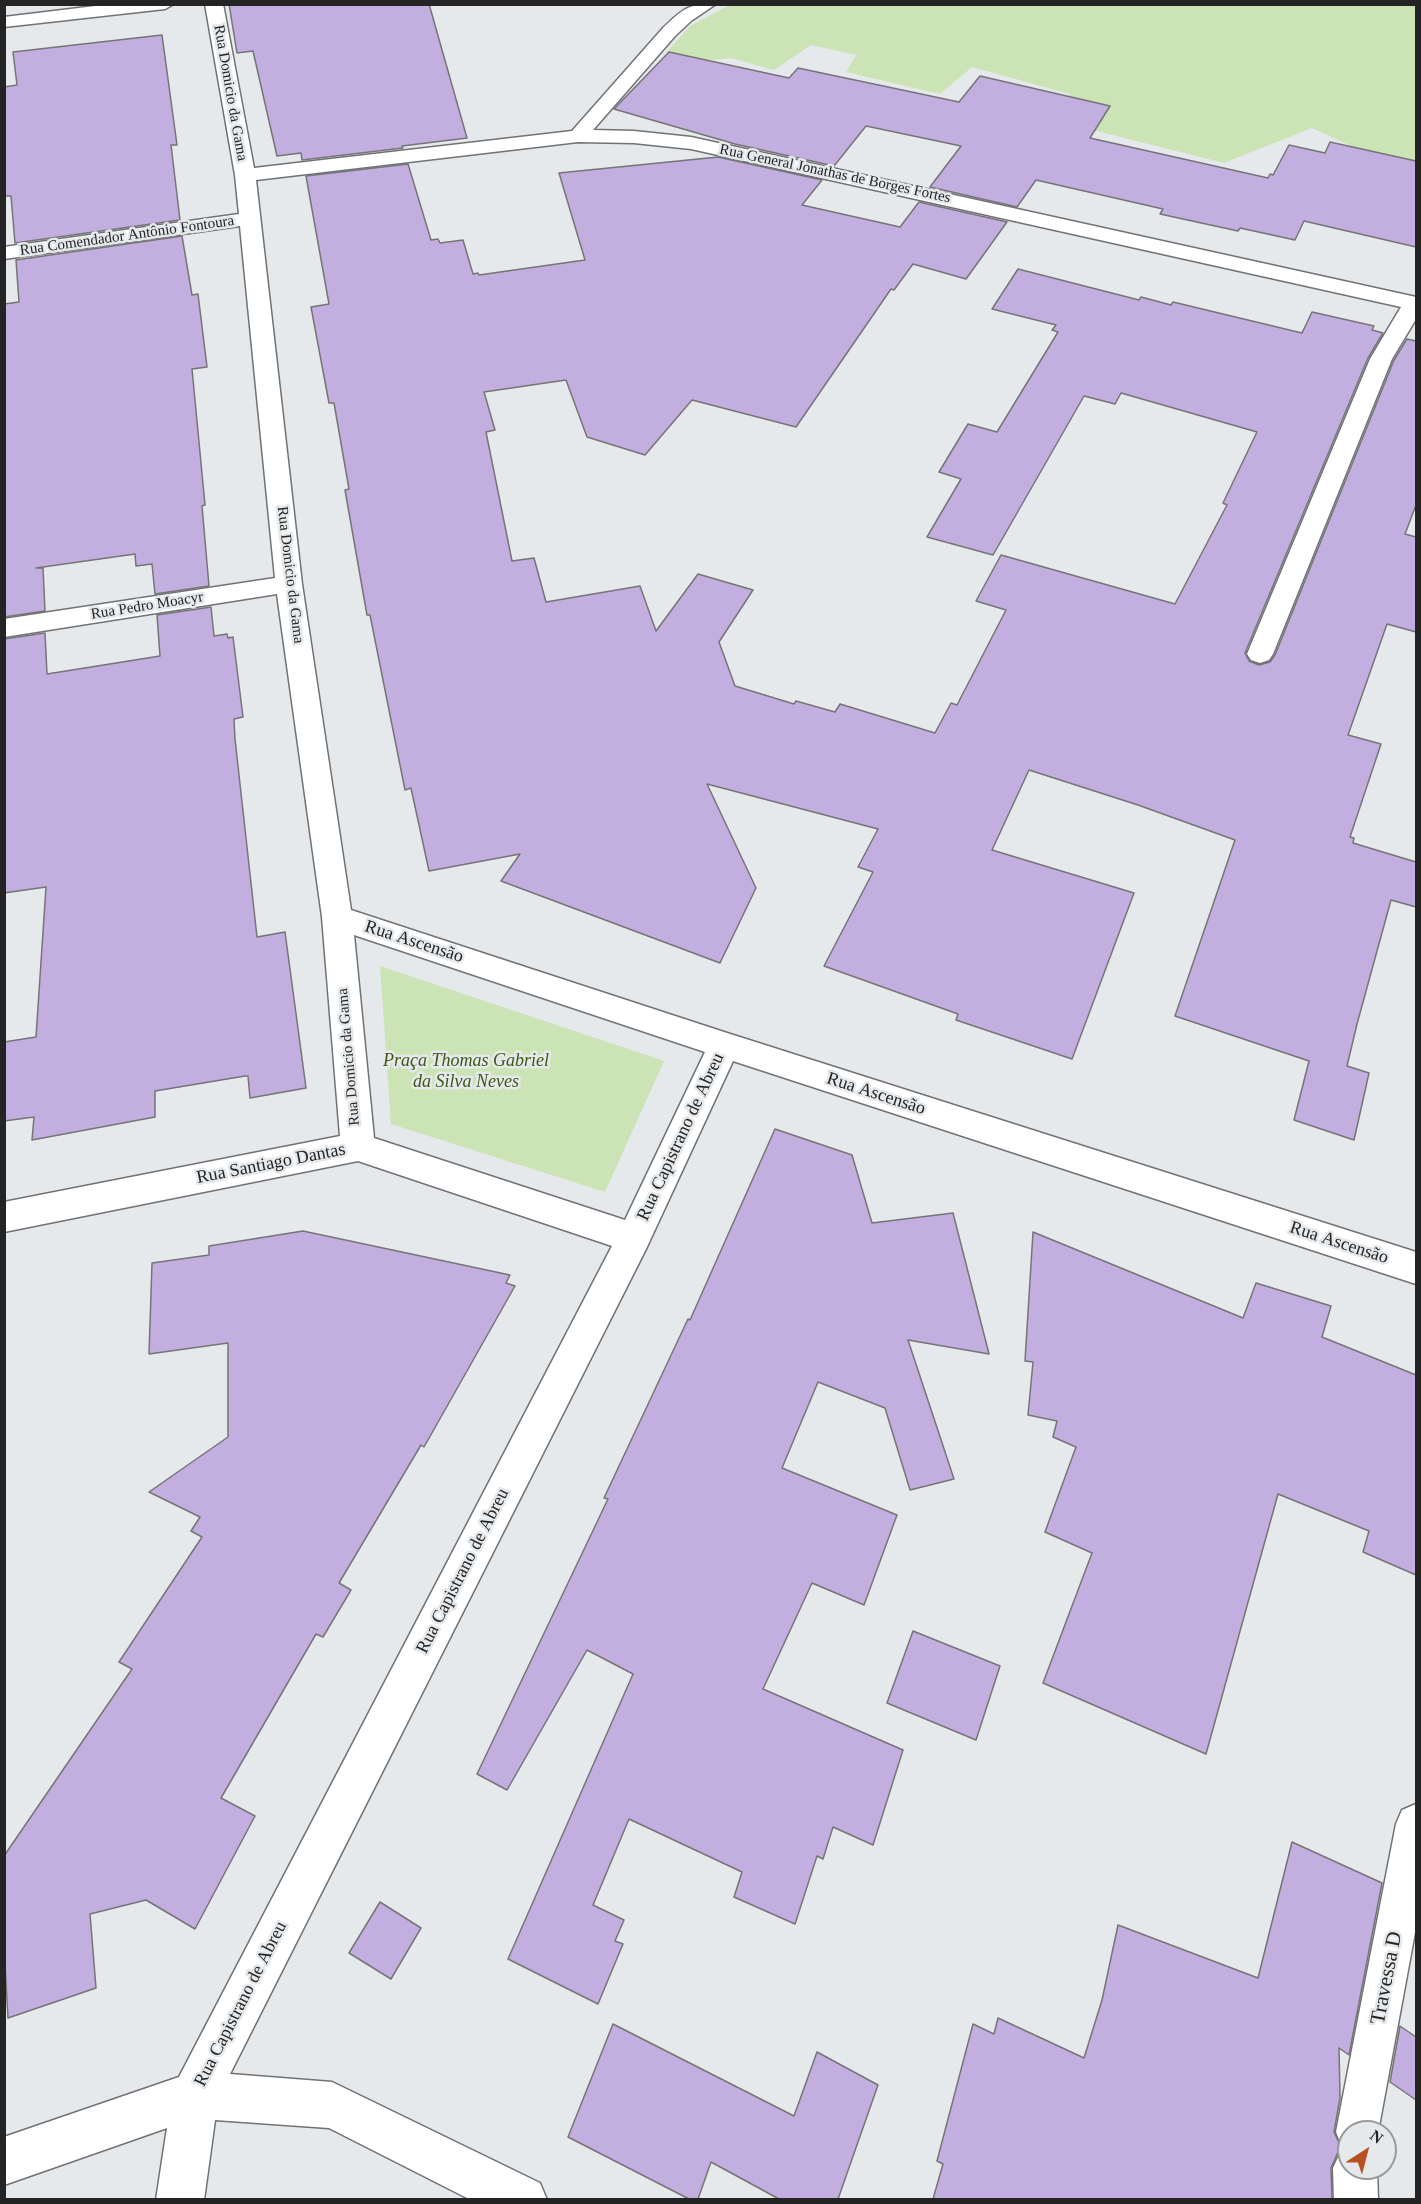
<!DOCTYPE html>
<html>
<head>
<meta charset="utf-8">
<style>
  body { margin:0 }
  #map { position:relative; width:1421px; height:2204px; overflow:hidden; background:#e6e9eb; font-family:"Times New Roman",serif }
  canvas { display:block }
  .frame { position:absolute; inset:0; border:6px solid #242425; pointer-events:none }
  .north { position:absolute; left:1337px; top:2120px; width:60px; height:60px; box-sizing:border-box; background:#e6e9eb; border:2px solid #989a9c; border-radius:50%; rotate:36deg; font-size:16px; font-weight:700; line-height:24px; text-align:center; color:#242425 }
  .north::after { content:''; display:block; margin:auto; width:21px; height:27px; background:#b75124; clip-path:polygon(50% 0,100% 100%,50% 72%,0 100%) }
</style>
</head>
<body>
<div id="map">
<canvas width="1421" height="2204"></canvas>
<div class="frame"></div>
<div class="north">N</div>
</div>
<script>
const c = document.querySelector('canvas').getContext('2d');
c.lineJoin = 'round';
function fill(path, color) { c.fillStyle = color; c.fill(path, 'evenodd'); }
function strokePath(path, color, width, dash) { c.strokeStyle = color; c.lineWidth = width; c.lineCap = dash ? 'butt' : 'round'; c.setLineDash(dash || []); c.stroke(path); }
function label(font, color, halo, rows, align = 'center') {
  c.font = font + ' "Times New Roman",serif'; c.lineWidth = 5; c.setLineDash([]); c.textBaseline = 'middle'; c.strokeStyle = halo; c.fillStyle = color; for (const [text, x, y, turn = 0] of rows) {
    c.save(); c.translate(x, y); c.rotate((+turn || 0) * Math.PI / 180); c.textAlign = isNaN(turn) ? turn : align; if (halo) c.strokeText(text, 0, 0); c.fillText(text, 0, 0); c.restore();
  }
}
fill(new Path2D(`
  M730 5H1416V174L1410 173 1312 128 1224 163 1057 121 1070 94 972 67 940 94 846 72 856 55 811 45 774 70 731 58 702 61 666 53 690 26Z
  M380 966 664 1061 605 1192 391 1124Z`), '#cbe3b5');
const building = new Path2D(`
  M229 4H429L467 138 402 146 403 148 302 160 301 153 277 156 253 51 237 53Z
  M162 35 177 145H171L180 220 15 243 11 196H4V87L17 85 13 52Z
  M669 52 789 78 798 68 959 102 980 76 1110 106 1090 138 1268 178 1270 174 1273 175 1289 145 1325 153 1330 142 1416 161V247L1304 221 1295 240 1240 228 1238 231 1160 214 1163 209 1036 180 1017 207 930 187 961 146 866 126 834 166 735 144 614 109Z
  M718 157 822 180 802 205 900 227 919 202 1007 222 966 279 913 264 894 290 891 289 796 427 692 400 645 455 587 437 566 380 484 392 495 430 486 432 512 561 534 558 546 602 640 586 656 631 698 574 753 590 719 642 735 686 794 704 796 701 835 712 840 704 935 733 951 703 957 705 1006 610 976 601 1001 555 1175 604 1227 505 1223 503 1257 432 1121 393 1115 404 1084 396 993 555 927 537 961 479 939 472 968 424 997 432 1058 332 1052 330 1056 325 992 309 1018 269 1139 300 1141 297 1171 305 1173 302 1302 333 1312 312 1374 326 1372 330 1383 333 1368 358 1245 653 1249 661 1259 665 1270 662 1275 655 1394 360 1407 339 1416 341V505L1405 534 1416 537V632L1387 624 1348 735 1381 744 1350 837 1354 838 1353 843 1416 862V907L1391 900 1357 1024 1347 1066 1369 1073 1354 1140 1294 1120 1309 1061 1175 1016 1235 840 1138 805 1029 770 992 850 1134 893 1072 1059 956 1020 958 1014 824 966 873 872 858 867 878 829 707 784 756 888 720 963 501 881 520 854 429 871 411 788 405 790 370 615H367L345 490 349 489 334 403H329L311 307 329 304 306 176 408 164 431 240 438 239 440 243 463 240 473 274 478 273 479 275 585 260 559 173Z
  M182 236 192 295 198 294 207 367 192 369 205 505 202 506 209 586 155 594 152 564 136 566 135 554 36 568H43L45 611 4 617V304L19 302 16 260Z
  M211 607 214 636 227 634 228 638 233 637 243 717 234 719 235 739 257 937 285 932 306 1088 250 1098 248 1076H245L155 1091V1117L32 1140 34 1117 4 1121V1042L36 1037 46 887 4 893V639L45 633 47 674 160 656 157 615Z
  M775 1129 852 1155 872 1223 953 1213 989 1354 908 1340 954 1479 910 1490 885 1408 818 1382 782 1468 897 1515 864 1605 812 1583 763 1689 903 1750 873 1845 833 1827 823 1859 817 1856 795 1924 734 1897 742 1872 629 1819 593 1905 624 1920 615 1941 623 1944 598 2004 508 1959 633 1674 587 1650 507 1790 477 1774 608 1499 604 1498 688 1319 690 1320Z
  M303 1231 510 1275 506 1283 515 1286 424 1447 421 1445 339 1583 351 1590 323 1637 316 1634 221 1798 255 1816 195 1929 146 1900 90 1914 96 1988 8 2018 4 1947V1856L132 1669 119 1662 202 1537 191 1531 200 1517 149 1492 228 1437V1343L149 1354 152 1263 209 1255V1246Z
  M1033 1232 1243 1318 1256 1283 1331 1306 1322 1337 1416 1375V1575L1363 1552 1369 1531 1278 1494 1206 1754 1043 1683 1092 1553 1045 1532 1076 1447 1053 1437 1057 1421 1028 1415 1033 1362 1025 1361Z
  M913 1631 1000 1666 976 1740 887 1703Z
  M1292 1842 1382 1883 1349 2055 1339 2048 1340 2098 1334 2132 1342 2149 1338 2152 1331 2168 1332 2199H933L943 2164 937 2161 973 2024 994 2034 998 2018 1084 2058 1102 2000 1118 1925 1258 1978Z
  M380 1902 421 1928 391 1979 349 1953Z
  M613 2024 794 2116 817 2052 878 2085 838 2199H779L711 2162 698 2199H689L568 2137Z
  M1400 2026 1416 2037V2100L1390 2082Z`);
fill(building, '#c3aee0');
strokePath(building, '#757477', 1.5);
const service = new Path2D(`
  M1416 1804V1927L1378 2132H1349V2168H1377L1378 2200H1334L1333 2168 1340 2153 1347 2149 1342 2147 1336 2132 1396 1824 1402 1810Z`);
const minor = new Path2D(`
  M112 4H174L165 9 4 27V17Z
  M205 4H223L254 168 572 131 663 28C683 9 687 4 716 4L691 21 675 36 593 130 634 131 691 137 1416 297V319L1392 359 1273 654 1269 660 1260 663 1251 660 1247 654 1370 359 1401 307 691 149 634 143 578 142 256 180 302 584 351 910 724 1032 1416 1252V1284L733 1061 646 1249 230 2074 332 2082 540 2183 547 2200H471L329 2128 215 2120 204 2200H156L167 2128 4 2185V2137L179 2077 612 1246 358 1161 4 1232V1202L340 1136 322 917 277 594 4 637V619L275 578 240 226 4 259V247L239 214 235 175ZM354 935 705 1052 625 1220 374 1138Z`);
strokePath(service, '#707275', 3);
strokePath(minor, '#707275', 3);
fill(service, '#fff');
fill(minor, '#fff');
label('15px', '#242425', '#e6e9eb', [
  ["Rua Domicio da Gama",230,93,80],
  ["Rua General Jonathas de Borges Fortes",835,174,12],
  ["Rua Comendador Antônio Fontoura",127,236,-8],
  ["Rua Domicio da Gama",290,575,83],
  ["Rua Pedro Moacyr",147,606,-9],
  ["Rua Domicio da Gama",349,1057,-95]
]);
label('18px', '#242425', '#e6e9eb', [
  ["Rua Ascensão",414,942,18],
  ["Rua Ascensão",876,1094,18],
  ["Rua Capistrano de Abreu",681,1137,-65],
  ["Rua Santiago Dantas",271,1164,-11],
  ["Rua Ascensão",1339,1243,18],
  ["Rua Capistrano de Abreu",463,1571,-63],
  ["Rua Capistrano de Abreu",241,2004,-63]
]);
label('italic 18px', '#3b5912', '#e6e9eb', [
  ["Praça Thomas Gabriel",466,1061],
  ["da Silva Neves",466,1082]
]);
label('21px', '#242425', '#e6e9eb', [
  ["Travessa D",1387,1978,-79]
]);
</script>
</body>
</html>
